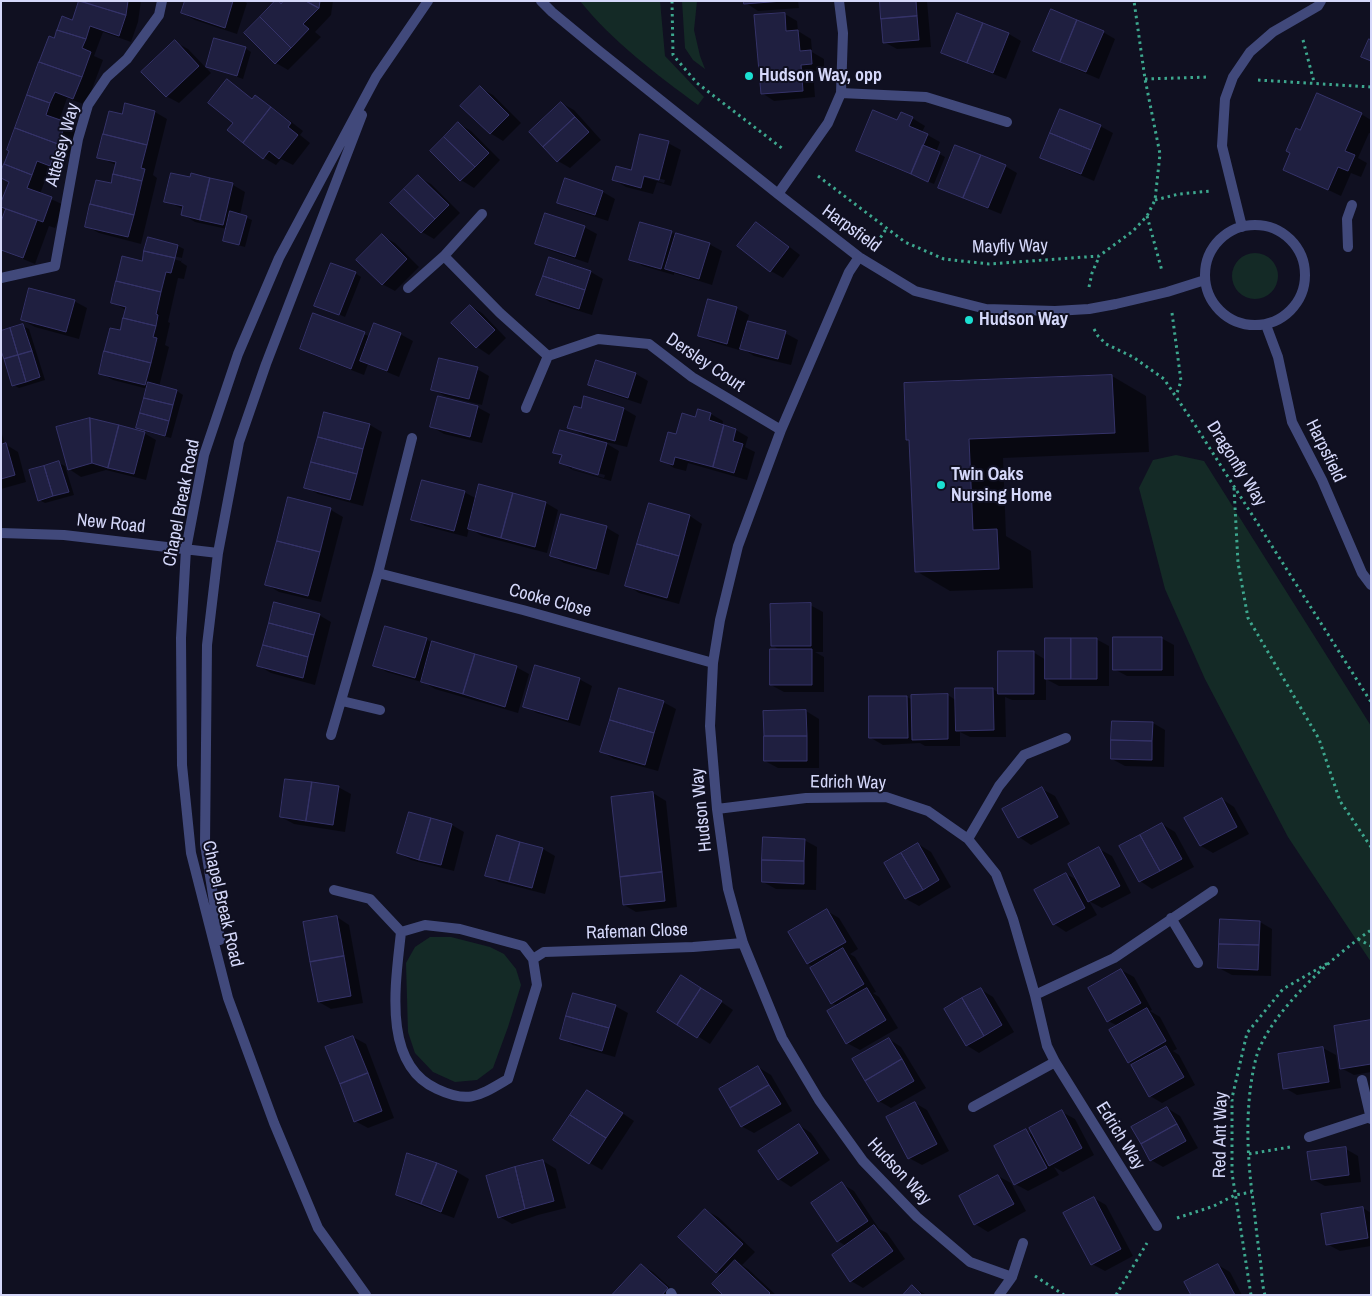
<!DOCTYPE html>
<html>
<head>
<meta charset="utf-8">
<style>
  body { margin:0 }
  #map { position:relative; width:1372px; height:1296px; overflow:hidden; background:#101021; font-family:"Archivo Narrow",sans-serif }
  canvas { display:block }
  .frame { position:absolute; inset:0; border:2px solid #d5d8fa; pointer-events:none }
</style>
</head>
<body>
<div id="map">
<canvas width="1372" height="1296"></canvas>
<div class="frame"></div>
</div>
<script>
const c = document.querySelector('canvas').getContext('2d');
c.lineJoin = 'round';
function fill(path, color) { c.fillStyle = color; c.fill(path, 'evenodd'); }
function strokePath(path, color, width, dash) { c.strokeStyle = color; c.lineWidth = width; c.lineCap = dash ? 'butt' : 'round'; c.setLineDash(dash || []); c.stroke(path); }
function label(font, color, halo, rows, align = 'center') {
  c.font = font + ' "Archivo Narrow",sans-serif'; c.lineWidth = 4; c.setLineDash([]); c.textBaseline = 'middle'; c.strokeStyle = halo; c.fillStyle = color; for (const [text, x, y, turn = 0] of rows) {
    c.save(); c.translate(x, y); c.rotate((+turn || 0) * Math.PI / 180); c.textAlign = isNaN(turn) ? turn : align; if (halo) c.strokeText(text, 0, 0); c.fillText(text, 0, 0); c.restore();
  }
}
fill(new Path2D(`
  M580 1H660L665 56 704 97 698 105C656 74 613 42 580 1Z
  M682 1H697L694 30 700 56 705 69 693 60 685 48Z
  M1232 276a23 23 0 1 1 46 0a23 23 0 1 1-46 0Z
  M1176 455 1204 461 1371 726V962L1288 837 1205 679 1165 589 1139 488 1153 460Z
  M430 937H451L490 947 504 954 516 969 521 985 508 1027 493 1068 477 1080 455 1082 433 1072 415 1053 408 1032 406 963 415 947Z`), '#142a26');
fill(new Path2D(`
  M79 1H141L138 22 131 42 103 32 94 56 103 60 86 105 67 98 59 121 78 130 62 172 50 167 40 194 64 205 55 228 49 226 35 264 1 250V226L7 209 10 182 55 40 73 22Z
  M186 1H243L247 3 237 34 195 20 182 13Z
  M278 1 282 4 285 1H333L331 15 315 32 321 37 288 70 276 63Z
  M745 1H798L799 8 758 11 746 3Z
  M881 1H927L931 47 897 49 884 42Z
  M785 14 797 21 798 31 811 39 812 52 824 59V71H813L815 97 774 101 762 93Z
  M957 14 1009 34 1021 41 1006 79 955 59 942 52Z
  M1103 32 1115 39 1099 79 1047 57 1035 50Z
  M175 42 188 49 211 73 179 103 166 96Z
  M245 48 251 52 243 79 208 66Z
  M227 81 253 99 255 97 268 104 303 131 300 135 310 143 293 165 281 159 276 165 264 158Z
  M480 88 493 95 521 123 503 141 490 133Z
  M561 103 574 110 601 140 570 168 558 161Z
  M155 112 167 119 153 175 157 178 141 244 99 233 86 226 111 185 116 165 99 157 123 116Z
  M1361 114 1371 120V134L1369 133 1358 158 1367 163 1361 177 1351 173 1341 196 1284 169 1301 132Z
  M912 118 925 126 922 132 940 142 936 152 945 157 934 184 870 158 857 151 898 122Z
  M459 124 471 131 500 160 474 188 461 180 431 151Z
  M1100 126 1113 133 1094 181 1054 164 1042 157Z
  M668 143 681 150 671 186 657 182 653 194 626 187 614 180 631 171ZM643 174 665 180 664 183 643 177Z
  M1005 166 1017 173 1001 214 952 194 940 187Z
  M192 175 233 185 245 192 240 215 252 220 245 247 230 243 224 240 227 229 195 222 182 214 183 209 166 201 191 179Z
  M418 177 431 184 460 213 434 239 422 232Z
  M603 192 615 199 608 221 571 209 559 202Z
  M641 224 709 244 722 251 712 285 674 273V275L643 266 631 259Z
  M756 224 769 231 800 255 783 278 771 271Z
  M584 227 597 234 588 263 549 250 536 243Z
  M382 236 395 243 419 267 395 291 382 284Z
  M149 239 178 246 184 249 181 262 187 266 184 279 178 278 168 322 170 323 165 345 169 347 159 387 177 391 183 395 171 438 143 431 137 428 148 389 113 380 100 373 111 329 121 332 126 310 112 302 123 258 143 263ZM151 251 182 258 181 261 151 254Z
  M550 259 591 272 603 279 592 315 550 302 538 294Z
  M355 273 361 277 345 317 320 306Z
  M74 301 87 308 79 339 35 327 22 320Z
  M470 306 482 313 506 338 489 355 477 347 453 323Z
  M736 308 749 315 747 322 785 333 798 340 791 365 754 356 740 347 739 350 712 342 699 335Z
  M314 314 371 337 400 334 413 341 399 377 368 364 364 375 313 355 301 348Z
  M23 326 29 329 45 380 19 388 13 385 1 346V330L2 332Z
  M477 369 489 376 482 405 445 396 432 389Z
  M636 374 648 381 641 404 602 391 590 384Z
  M1112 376 1146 396 1149 452 1003 458 1006 536 1031 551 1033 588 950 591 916 571 910 441 908 440 905 384Z
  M477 407 490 414 482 443 444 434 432 427Z
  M581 409H624L636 416 627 447 602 441 619 451 611 481 573 470 561 463 563 457 555 452 587 437 569 427ZM572 466 605 475 604 478 572 469Z
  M699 411 711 414 723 421 722 426 736 430 748 437 745 447 755 452 747 480 688 463 686 471 674 468 662 460 677 435 696 419Z
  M370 425 382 432 363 506 318 494 306 487Z
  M1 431 5 444 18 452 26 482 1 489Z
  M144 433 156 440 146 480 106 470 81 477 69 469Z
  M59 463 65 466 74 495 45 503 39 500Z
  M480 486 546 503 558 510 547 553 482 536 469 528 467 537 425 526 413 519 464 492 477 499Z
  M289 499 331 510 343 517 321 602 279 592 266 584Z
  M650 505 690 516 702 524 679 604 639 593 627 585Z
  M562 516 607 528 619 535 609 575 564 563 552 556Z
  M810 605 823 612V652H815L824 657V692H784L771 685 781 651 772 645Z
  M319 615 331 622 315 685 271 673 259 666Z
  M1161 638 1174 645V676H1127L1114 669Z
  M426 639 434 644 516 667 529 674 518 713 435 689 425 683 387 672 374 665Z
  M1096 639 1109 646V686H1059L1046 679V700H1012L1005 697 1006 737H970L960 732V746H925L920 743 883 745 871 738 870 697H907L913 700 948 695 957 701 993 689 999 693 1033 652 1046 660Z
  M579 679 592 686 580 726 537 713 524 706Z
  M663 702 676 709 658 771 614 759 602 752Z
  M806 711 819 719V768H778L765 761 764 712Z
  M1153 723 1165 730 1164 767 1125 766 1112 759Z
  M338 787 351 794 345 832 294 824 281 817Z
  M1042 789 1055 796 1070 824 1031 845 1019 837Z
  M653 793 666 801 677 907 636 912 624 905 612 798Z
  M1222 799 1234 807 1249 834 1213 853 1201 846Z
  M409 814 452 825 464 832 454 871 411 860 399 853Z
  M1162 824 1175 832 1194 867 1152 889 1140 881Z
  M804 840 817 847 816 890 776 889 763 882Z
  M918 844 931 852 951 887 919 906 906 899 886 863Z
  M543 849 555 856 545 894 499 882 487 875Z
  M1099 849 1112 856 1131 893 1102 908 1089 901 1097 915 1066 932 1054 924 1066 874 1079 881Z
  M827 911 839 918 858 949 850 954 855 957 876 992 873 993 879 997 898 1028 860 1050 847 1043 838 1006 832 1003 814 967 808 964 789 933Z
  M337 917 349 925 363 1003 331 1009 319 1002Z
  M1260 922 1272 929 1271 976 1232 975 1219 968Z
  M1121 970 1134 977 1152 1010 1150 1011 1160 1017 1177 1049 1173 1051 1179 1055 1195 1085 1162 1103 1150 1096 1134 1065 1128 1062 1118 1026 1108 1021Z
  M694 983 733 1010 710 1044 658 1011Z
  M980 989 993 997 1014 1032 979 1053 966 1045Z
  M615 1006 628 1013 615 1057 573 1045 561 1038Z
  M1371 1022V1072L1354 1075 1341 1068Z
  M353 1037 366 1044 394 1118 368 1128 355 1121Z
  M889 1039 901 1047 926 1088 891 1108 879 1101Z
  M1323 1048 1336 1055 1341 1088 1297 1095 1285 1088Z
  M758 1067 771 1075 792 1111 754 1133 741 1126Z
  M600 1098 634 1121 602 1170 590 1163Z
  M915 1103 927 1110 949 1151 922 1165 909 1158Z
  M1167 1108 1180 1116 1198 1148 1163 1167 1151 1160Z
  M1062 1112 1075 1119 1094 1155 1063 1172 1054 1167 1059 1175 1028 1191 1015 1184 1026 1131 1035 1136Z
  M799 1125 811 1133 830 1160 791 1187 779 1179Z
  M1346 1149 1358 1156 1361 1182 1325 1186 1312 1179Z
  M408 1154 457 1172 469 1179 454 1218 410 1202 397 1195Z
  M543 1161 556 1169 566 1208 538 1215 512 1224 500 1217Z
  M998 1176 1011 1183 1026 1211 988 1232 975 1224 960 1197Z
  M842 1184 854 1191 879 1229 887 1233 905 1259 863 1288 851 1281 846 1246 838 1241Z
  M1094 1198 1106 1205 1133 1256 1105 1271 1092 1264Z
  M1363 1208 1371 1213V1246L1340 1251 1327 1244Z
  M705 1210 718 1217 755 1252 742 1265 748 1269 776 1295H725L723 1275 717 1272Z
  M641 1265 653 1272 678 1295H613Z
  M1218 1265 1230 1272 1242 1295H1192Z
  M912 1287 925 1294 926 1295H905Z`), '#0007');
const building = new Path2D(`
  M79 1 126 15 119 36 90 26 86 39 57 30 62 16 72 20Z
  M81 1H128L126 15Z
  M185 1H233L225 28 181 13Z
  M275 1H279L281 4 283 1H306L319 8 303 24 309 29 291 48 260 17Z
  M306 1H320L319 8Z
  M744 1H783L744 4Z
  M880 1H916L917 16 881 19Z
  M1051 9 1077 20 1060 62 1033 51Z
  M785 13 786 31 798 30 800 51 811 50 812 64 801 65 803 91 761 94 754 15Z
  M957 13 983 23 967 63 941 53Z
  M917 16 919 40 883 43 881 19Z
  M260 17 291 48 275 64 244 33Z
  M1077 20 1104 31 1086 72 1060 62Z
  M983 23 1009 33 993 73 967 63Z
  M57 30 86 39 82 48 91 52 82 77 39 62 49 36 54 38Z
  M214 38 246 47 237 76 206 67Z
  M1369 39 1371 40V61L1361 57Z
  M175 40 199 66 166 97 141 72Z
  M39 62 82 77 73 99 55 92 50 103 27 95Z
  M227 79 252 99 255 95 271 107 243 143 227 130 233 123 208 103Z
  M480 86 509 115 490 134 460 106Z
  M1317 93 1362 113 1345 151 1355 155 1348 171 1338 167 1328 190 1283 170 1290 153 1286 151 1296 128 1300 130Z
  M27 95 50 103 46 115 66 122 58 144 15 128Z
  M561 102 575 117 543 147 529 132Z
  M125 103 155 111 147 145 103 134 109 111 122 114Z
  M271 107 291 123 288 127 298 135 279 159 269 151 263 159 243 143Z
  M1060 109 1101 125 1091 150 1050 133Z
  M873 110 897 120 901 112 913 117 909 126 928 134 911 174 856 151Z
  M575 117 589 132 557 162 543 147Z
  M458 122 489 153 475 167 444 137Z
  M15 128 58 144 50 166 37 161 32 175 4 164 9 151 7 150Z
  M1050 133 1091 150 1081 174 1040 158Z
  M103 134 147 145 141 168 145 169 142 181 113 174 116 162 97 158Z
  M640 134 669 141 659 180 644 176 641 188 612 180 616 166 631 170Z
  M444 137 475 167 460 181 430 151Z
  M923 145 940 152 928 182 911 174Z
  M955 145 981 155 963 198 938 188Z
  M981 155 1006 165 988 208 963 198Z
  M4 164 32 175 27 188 52 197 43 222 1 207V202L9 182 1 178V171Z
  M171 173 190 177 191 173 210 178 200 220 181 215 183 206 164 202Z
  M113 174 142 181 134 215 90 204 96 180 111 183Z
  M418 175 449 205 435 219 404 189Z
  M210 178 233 183 223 225 200 220Z
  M565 178 603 191 595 215 557 203Z
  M404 189 435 219 421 233 390 203Z
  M90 204 134 215 128 237 85 227Z
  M6 209 37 220 23 258 1 250V222Z
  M230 211 247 216 239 245 223 241Z
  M545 213 585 226 575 257 535 244Z
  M640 222 672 231 661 269 629 260Z
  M756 222 789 247 770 272 737 246Z
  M676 233 710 243 699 279 665 269Z
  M382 234 407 259 382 285 356 260Z
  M148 237 178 245 175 258 144 251Z
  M144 251 175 258 171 273 166 272 161 292 116 281 122 256 142 261Z
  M549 257 591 271 585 290 543 276Z
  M331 263 356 272 339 315 314 306Z
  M543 276 585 290 579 309 536 295Z
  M116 281 161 292 156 314 158 315 156 326 123 318 126 307 111 303Z
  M29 288 75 300 66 332 21 320Z
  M708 299 737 307 727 344 698 336Z
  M470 305 495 330 476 348 451 323Z
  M313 313 365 332 351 369 300 349Z
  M123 318 156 326 153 337 157 338 151 363 104 351 110 328 120 330Z
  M748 321 786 331 778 359 740 349Z
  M374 323 401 333 387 371 360 361Z
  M23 324 32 351 18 355 10 328Z
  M10 328 18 355 4 359 1 351V331Z
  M32 351 40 377 26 382 18 355Z
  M104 351 151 363 145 385 99 374Z
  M18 355 26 382 12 386 4 359Z
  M439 358 478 367 469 399 431 390Z
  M596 360 636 373 628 398 588 385Z
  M1112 375 1115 433 969 439 973 530 997 529 999 569 915 572 909 440H906L904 383Z
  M148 382 177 390 173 405 144 398Z
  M438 396 478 406 470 437 430 427Z
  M584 396 624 408 615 441 567 428 574 406 581 408Z
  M144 398 173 405 169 421 140 413Z
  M698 409 711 413 709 420 724 425 713 467 675 457 673 465 660 461 668 432 676 434 682 413 695 417Z
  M324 412 370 424 363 449 318 437Z
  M140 413 169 421 165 436 136 428Z
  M90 418 92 463 68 470 56 427Z
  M90 418 119 425 108 468 92 463Z
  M119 425 145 432 134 474 108 468Z
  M724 425 736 429 733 441 743 444 734 473 713 467Z
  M560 430 607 443 598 475 559 463 562 455 553 453Z
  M318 437 363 449 357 474 311 462Z
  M6 443 15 475 1 479V445Z
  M59 461 69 492 53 496 44 466Z
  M311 462 357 474 350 500 304 488Z
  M44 466 53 496 38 501 29 470Z
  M422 480 465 491 454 531 411 520Z
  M479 484 513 493 501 538 468 529Z
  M513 493 546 502 535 547 501 538Z
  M288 497 331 508 320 552 277 541Z
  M649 503 690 515 679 556 637 544Z
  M561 514 607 526 596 569 550 556Z
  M277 541 320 552 308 596 265 585Z
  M637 544 679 556 667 598 625 586Z
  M274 602 320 614 314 635 269 623Z
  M811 603V646H771L770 604Z
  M269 623 314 635 308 657 263 645Z
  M385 626 427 638 415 678 373 666Z
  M1113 637H1162V670H1113Z
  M1045 638H1071V679H1045Z
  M1071 638H1097V679H1071Z
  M432 641 475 654 463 694 421 682Z
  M263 645 308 657 303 678 257 666Z
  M770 649H812V685H770Z
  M998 651H1034V694H998Z
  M475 654 517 666 505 707 463 694Z
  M535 665 580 678 568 720 523 707Z
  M619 688 664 701 654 733 610 720Z
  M955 688H993L994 730 956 731Z
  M948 694V739L912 740 911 695Z
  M869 696H907L908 738H869Z
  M806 710 807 736H764L763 711Z
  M610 720 654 733 645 765 600 752Z
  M1112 721 1153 722 1152 741 1111 740Z
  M764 736H807V761H764Z
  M1111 740 1152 741V760L1111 759Z
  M285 779 312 782 306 821 280 817Z
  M312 782 339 786 333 825 306 821Z
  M1042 787 1058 817 1018 838 1002 809Z
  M653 792 662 872 620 877 611 797Z
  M1222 798 1237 827 1200 846 1184 818Z
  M409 812 431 818 419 860 397 853Z
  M431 818 452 824 441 865 419 860Z
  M1162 823 1182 859 1160 871 1140 835Z
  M497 835 520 842 509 882 485 876Z
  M1140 835 1160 871 1139 882 1119 846Z
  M763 837 805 839 804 861 762 860Z
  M520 842 543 848 532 888 509 882Z
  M918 843 939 880 923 890 901 853Z
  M1099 847 1120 886 1088 902 1068 864Z
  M901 853 923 890 905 899 884 863Z
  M762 860 804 861V884L762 882Z
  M662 872 665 901 623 905 620 877Z
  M1066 873 1085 908 1053 925 1034 890Z
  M827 909 846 942 807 964 788 932Z
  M337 916 344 956 310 962 303 922Z
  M1220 919 1260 921 1259 945 1219 944Z
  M1219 944 1259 945 1258 970 1218 968Z
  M843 948 864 984 831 1004 810 968Z
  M344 956 351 996 318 1002 310 962Z
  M1121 969 1141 1003 1107 1022 1088 988Z
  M681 975 701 988 677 1025 657 1012Z
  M701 988 722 1001 697 1038 677 1025Z
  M867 988 886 1020 846 1044 827 1011Z
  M981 988 1002 1025 984 1036 962 998Z
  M573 993 616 1005 609 1028 566 1016Z
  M962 998 984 1036 966 1046 944 1009Z
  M1147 1008 1166 1041 1128 1063 1109 1030Z
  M566 1016 609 1028 602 1051 560 1039Z
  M1371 1020V1064L1340 1069 1334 1026Z
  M353 1036 368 1073 340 1084 325 1047Z
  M889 1038 902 1059 865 1081 852 1059Z
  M1166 1046 1184 1077 1149 1097 1131 1065Z
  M1323 1047 1329 1082 1283 1089 1278 1054Z
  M902 1059 914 1081 878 1102 865 1081Z
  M758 1066 769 1085 730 1108 719 1089Z
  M368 1073 382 1111 354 1122 340 1084Z
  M769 1085 781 1104 741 1127 730 1108Z
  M587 1090 623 1113 606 1138 570 1115Z
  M915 1102 937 1144 908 1159 886 1117Z
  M1167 1107 1177 1124 1141 1144 1131 1127Z
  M1062 1110 1082 1148 1049 1166 1029 1128Z
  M570 1115 606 1138 589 1164 553 1140Z
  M799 1124 818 1153 778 1180 758 1151Z
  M1177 1124 1186 1141 1150 1161 1141 1144Z
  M1026 1129 1047 1168 1014 1185 994 1146Z
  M1346 1147 1349 1175 1311 1180 1307 1152Z
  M407 1153 437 1163 421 1204 396 1195Z
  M543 1160 554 1201 525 1209 515 1167Z
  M437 1163 457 1171 441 1212 421 1204Z
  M515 1167 525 1209 498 1218 486 1176Z
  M998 1175 1014 1204 974 1225 959 1196Z
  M842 1182 868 1221 837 1242 811 1203Z
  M1094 1197 1121 1249 1091 1265 1063 1213Z
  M1363 1207 1368 1238 1326 1245 1321 1214Z
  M705 1209 743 1244 716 1273 678 1237Z
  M874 1225 893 1251 850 1282 832 1255Z
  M735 1260 770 1293 768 1295H723L712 1284Z
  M641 1264 668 1288 662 1295H612Z
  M1218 1264 1235 1295H1191L1184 1282Z
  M912 1285 922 1295H903Z`);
fill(building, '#1f1f40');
strokePath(building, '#353369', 1);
strokePath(new Path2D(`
  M672 1 673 55 697 83 783 149
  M1303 40 1314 82
  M1145 79 1209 77
  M1258 80 1371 87
  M818 176 905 242 944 259 989 264 1099 256 1133 231 1147 216 1155 200 1160 154 1145 79 1134 1
  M1155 200 1179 194 1211 191
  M1147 216 1162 271
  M877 243 886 229
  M1089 287 1092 273 1099 257
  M1172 313 1181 381 1176 396
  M1094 329 1098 336 1106 344 1133 357 1164 379 1195 425 1371 702
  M1234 488 1238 563 1248 618 1319 739 1340 801 1371 847
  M1358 939 1371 946
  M1249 1154 1290 1147
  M1177 1218 1214 1206 1235 1195 1252 1192
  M1035 1276 1064 1295
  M1116 1295 1147 1243
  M1251 1295 1232 1173V1098L1247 1033 1283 989 1328 963
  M1265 1295C1262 1285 1262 1275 1261 1265 1258 1246 1256 1227 1254 1208 1247 1159 1244 1106 1256 1058 1268 1014 1334 955 1371 930`), '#3da78e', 3, [2.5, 4]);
strokePath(new Path2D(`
  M1348 247 1347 219 1352 205`), '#41497b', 10);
strokePath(new Path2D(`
  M541 1 552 12 598 50 778 194 859 257 915 291 986 309 1055 311 1089 309 1116 304 1167 292 1205 280
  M841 93 926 97 1007 122
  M778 194 828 123 841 93 843 33 839 1
  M482 214 444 256 500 313 548 356 598 339 649 344 692 377 781 430
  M1205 275a50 50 0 1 1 100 0a50 50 0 1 1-100 0Z
  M1242 227 1222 146 1225 99 1233 77 1250 52 1273 32 1318 6 1321 1
  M859 257 849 272 781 430 738 546 720 620 713 663 710 726 717 809 728 889 743 943 782 1038 819 1100 863 1161 917 1217 970 1262 1012 1277 1023 1243
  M1 278 55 266 78 139 88 105 107 77 127 59 159 15 162 1
  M408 288 444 256
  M1266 325 1278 357 1292 422 1322 480 1362 573 1371 585
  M526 408 548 356
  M1 533 64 535 218 553
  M378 573 412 438
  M342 701 380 710
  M331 735 378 573 523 610 713 663
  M717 809 806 798 886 797 928 811 968 839 996 874 1013 919 1035 995 1047 1046 1055 1062 1157 1226
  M968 839 999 786 1024 755 1066 738
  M334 890 370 899 401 932
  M1171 918 1198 963
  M425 925 460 929 523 946 533 959 537 985 508 1079C479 1096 469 1104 437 1089 381 1064 396 981 401 932Z
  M220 940 205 844 207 645 218 553 239 442 266 364 362 115
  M533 959 544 952 693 947 743 943
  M1035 995 1114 958 1213 891
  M1362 1080 1371 1119
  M973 1107 1055 1062
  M1309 1137 1370 1117
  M671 1293 672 1295
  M366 1295 318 1228 274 1123 228 998 191 853 182 765 181 638 186 549 204 455 238 354 279 258 376 77 428 1
  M999 1295 1012 1277`), '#41497b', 10);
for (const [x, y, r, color] of [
  [749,76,5,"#1be0d2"],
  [969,320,5,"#1be0d2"],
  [941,485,5,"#1be0d2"]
]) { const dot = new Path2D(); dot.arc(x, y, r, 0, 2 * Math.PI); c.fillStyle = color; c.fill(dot); strokePath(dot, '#101021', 2); }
label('bold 18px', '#d5d8fa', '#101021', [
  ["Hudson Way, opp",759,76],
  ["Hudson Way",979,320],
  ["Twin Oaks",951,475],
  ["Nursing Home",951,496]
], 'left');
label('18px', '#d5d8fa', '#101021', [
  ["Attelsey Way",63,145,-75],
  ["Harpsfield",851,229,36],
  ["Mayfly Way",1010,247,-1],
  ["Dersley Court",705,363,34],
  ["Harpsfield",1325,451,64],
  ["Dragonfly Way",1236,464,58],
  ["Chapel Break Road",182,503,-79],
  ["New Road",111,524,6],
  ["Cooke Close",550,601,15],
  ["Edrich Way",848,783,1],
  ["Hudson Way",702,810,-96],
  ["Chapel Break Road",222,904,77],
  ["Rafeman Close",637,932,-2],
  ["Red Ant Way",1221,1135,-89],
  ["Edrich Way",1120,1136,58],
  ["Hudson Way",899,1172,47]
]);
</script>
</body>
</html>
